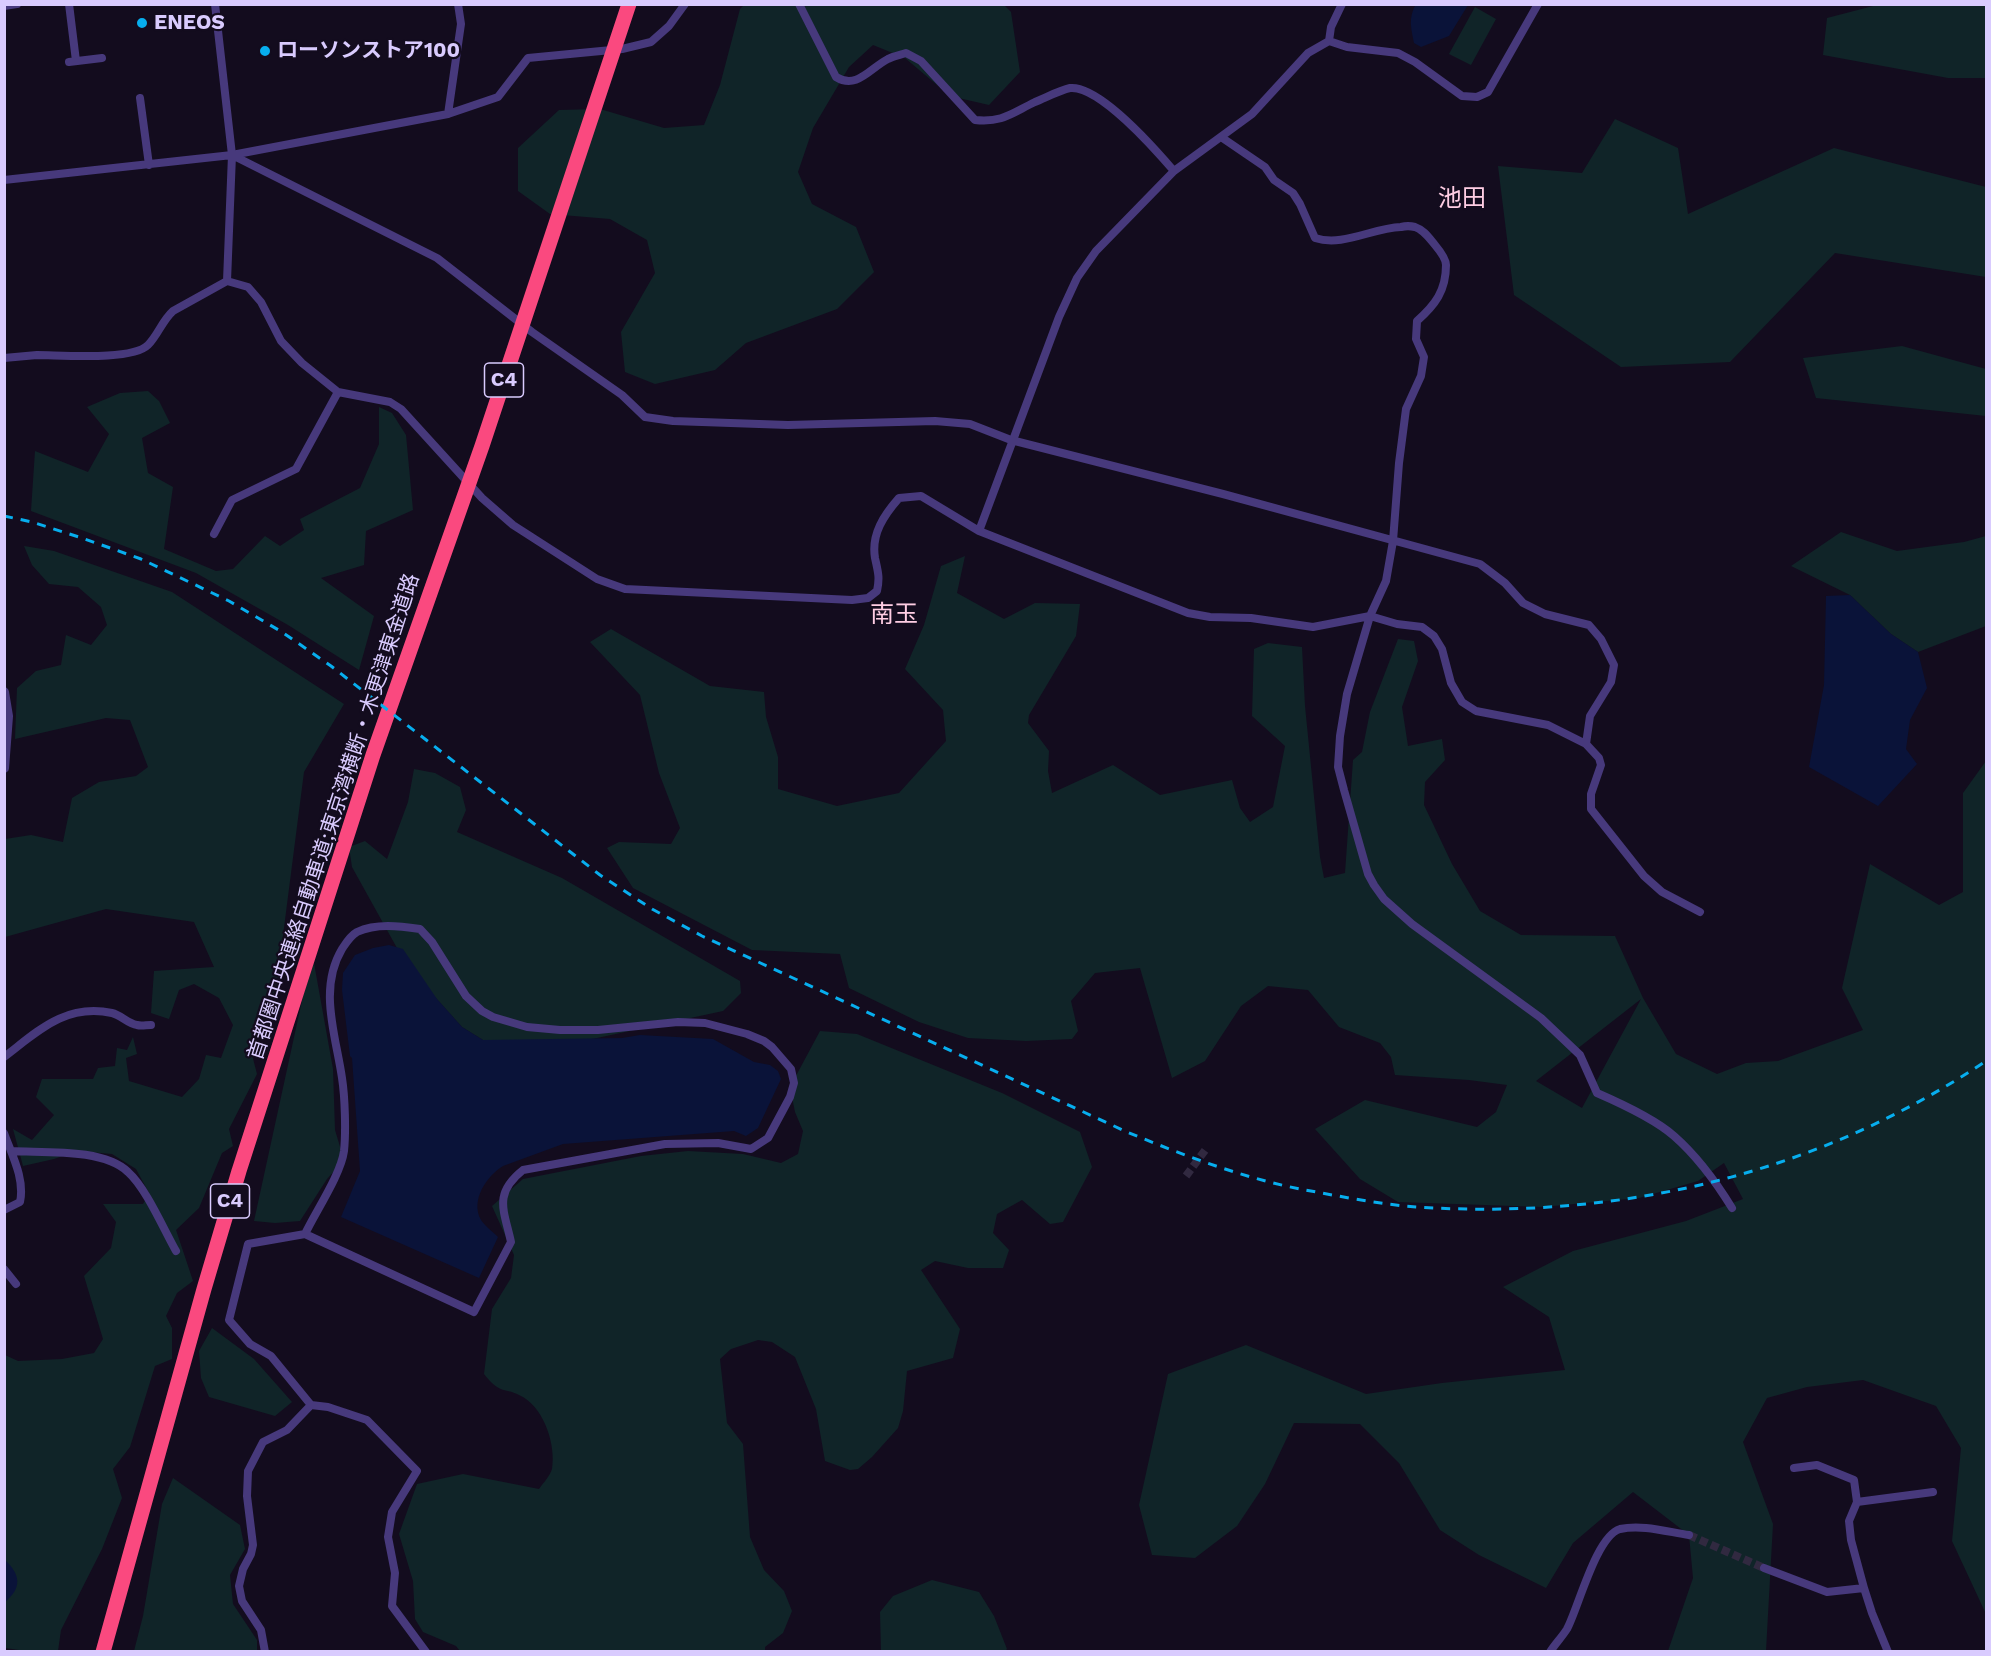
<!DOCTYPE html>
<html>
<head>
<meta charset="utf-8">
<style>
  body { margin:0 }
  #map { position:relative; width:1991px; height:1656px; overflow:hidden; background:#130c1e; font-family:"Work Sans",sans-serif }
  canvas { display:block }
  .frame { position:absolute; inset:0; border:6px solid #d9cbfe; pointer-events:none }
</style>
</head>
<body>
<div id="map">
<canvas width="1991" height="1656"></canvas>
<div class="frame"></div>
</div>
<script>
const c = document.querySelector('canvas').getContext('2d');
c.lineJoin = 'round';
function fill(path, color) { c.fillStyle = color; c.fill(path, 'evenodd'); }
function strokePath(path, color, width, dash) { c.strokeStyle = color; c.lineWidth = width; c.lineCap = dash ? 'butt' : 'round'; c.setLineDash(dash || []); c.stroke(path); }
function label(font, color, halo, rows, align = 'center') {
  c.font = font + ' "Work Sans","Noto Sans JP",sans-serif'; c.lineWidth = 4.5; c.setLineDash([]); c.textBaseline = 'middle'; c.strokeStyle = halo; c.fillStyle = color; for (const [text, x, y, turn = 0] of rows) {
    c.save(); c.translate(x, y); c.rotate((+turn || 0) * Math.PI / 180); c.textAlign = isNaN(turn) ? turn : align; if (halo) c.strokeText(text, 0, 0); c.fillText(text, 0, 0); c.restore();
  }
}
fill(new Path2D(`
  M1003 4 1011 12 1020 72 989 105 950 96 905 58 873 45 849 67 813 128 798 172 812 204 856 227 874 272 837 309 746 343 715 370 655 384 625 372 621 332 655 273 647 240 610 219 550 214 518 191V148L559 110 600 109 664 128 704 125 720 85 740 9 744 5Z
  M1877 5H1986V78H1948L1823 55 1827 18Z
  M1475 7 1496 19 1471 65 1449 54Z
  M1615 119 1678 148 1688 214 1834 148 1986 187V277L1835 253 1730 362 1621 367 1514 295 1498 166 1582 173Z
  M1902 346 1986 369V416L1816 398 1803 358Z
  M148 391 159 401 170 423 142 438 148 473 173 487 164 549 216 571 233 569 265 536 280 546 304 530 300 519 360 488 379 444V407L392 413 406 435 413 510 366 531 364 565 321 578 374 616 359 670 288 625 196 573 31 511 35 451 88 472 109 434 87 407 120 393Z
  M1841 532 1897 551 1964 542 1986 536V626L1918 652 1891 634 1850 595 1791 566Z
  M24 546 54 551 172 592 344 704 304 772 272 1021 262 1037 251 1041 250 1047 257 1074 229 1129 233 1146 222 1153 199 1208 176 1230 193 1281 177 1293 166 1316 172 1328V1359L155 1366 130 1447 113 1469 122 1498 102 1549 61 1630 58 1651H26L5 1648V1355L18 1361 62 1359 94 1353 103 1339 84 1276 111 1248 116 1222 103 1204H143L149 1193 136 1169 112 1154 77 1151 54 1159 23 1166 13 1129 32 1140 54 1115 36 1097 42 1079H93L98 1068 115 1066 117 1048 127 1050 133 1037 137 1054 126 1058 129 1081 182 1097 199 1079 206 1055 221 1058 233 1025 219 998 194 984 179 990 169 1019 151 1013 154 971 214 967 194 922 106 909 5 937V839L31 835 63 842 72 798 99 782 136 776 148 767 130 720 106 718 15 739 17 688 36 671 61 665 66 635 91 645 107 625 101 607 78 587 49 584 32 565Z
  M965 556 957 593 1004 619 1035 603 1080 604 1076 636 1029 715 1028 723 1049 751 1048 771 1052 793 1113 765 1160 795 1232 780 1240 808 1250 822 1273 807 1285 746 1252 716 1254 649 1268 643 1302 647 1305 706 1320 857 1324 878 1345 873 1353 760 1362 752 1370 712 1398 639 1414 641 1418 661 1402 707 1408 746 1442 739 1445 760 1425 782 1424 805 1452 864 1480 911 1521 935 1615 936 1643 998 1676 1054 1717 1074 1746 1063 1778 1061 1863 1030 1842 988 1870 864 1939 905 1963 892V793L1986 761V1614L1952 1541 1961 1448 1936 1406 1863 1380 1807 1387 1767 1398 1743 1442 1773 1524 1766 1651H1668L1693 1578 1689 1535 1633 1492 1573 1543 1546 1588 1479 1555 1440 1530 1399 1463 1360 1424 1294 1423 1265 1484 1237 1526 1195 1558 1152 1555 1139 1505 1168 1374 1246 1345 1366 1394 1442 1383 1565 1370 1549 1317 1503 1287 1573 1251 1686 1221 1743 1199 1724 1163 1698 1181 1639 1198 1542 1207 1398 1202 1360 1179 1315 1129 1365 1100 1477 1127 1496 1112 1507 1085 1469 1080 1395 1075 1391 1057 1380 1043 1339 1027 1308 990 1268 986 1241 1006 1205 1061 1172 1078 1140 968 1095 973 1071 1001 1078 1031 1072 1039 1026 1041 968 1038 919 1022 849 988 840 954 752 950 633 888 607 848 619 842 671 844 680 828 659 773 640 695 590 642 611 629 710 686 764 692 766 717 778 757V789L837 806 899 793 946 741 943 710 905 669 924 625 941 566ZM1641 999 1582 1108 1536 1081Z
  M414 769 435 773 460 787 466 810 457 832 562 878 740 981 741 993 723 1011 555 1047 483 1040 462 1027 407 966 352 867 349 847 365 841 387 859 408 802Z
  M314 963 333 1069 335 1130 344 1160 327 1179 300 1221 275 1223 254 1221 303 996Z
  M820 1031 857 1034 1002 1093 1080 1132 1092 1167 1063 1222 1050 1224 1022 1200 997 1214 993 1233 1009 1250 1003 1268H968L935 1261 921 1270 960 1329 953 1358 907 1371 903 1411 898 1428 872 1457 858 1469 850 1470 825 1461 816 1409 795 1357 772 1342 758 1340 731 1349 720 1359 727 1423 743 1444 750 1537 764 1570 784 1591 792 1611 783 1633 765 1647V1651H460L456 1646 423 1632 415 1619 413 1581 399 1534 417 1484 463 1474 539 1489C543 1483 550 1476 552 1469 556 1446 545 1410 523 1397 504 1386 501 1396 484 1374L492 1309 511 1278 514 1255 492 1206 523 1179 641 1156 688 1151 743 1154 781 1163 798 1154 803 1131 795 1112 790 1087Z
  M212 1328 254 1359 292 1402 275 1416 209 1397 201 1378 199 1351Z
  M173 1478 240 1525 245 1549 230 1575 233 1604 257 1640V1651H134L143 1616 162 1504Z
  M932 1580 979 1592 994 1616 1007 1649 1005 1651H881L880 1612 893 1596Z`), '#102428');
fill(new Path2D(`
  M1416 4H1468V5L1449 36 1421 47 1414 43C1411 28 1408 18 1416 4Z
  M1850 595 1891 634 1918 652 1927 688 1910 720 1906 749 1917 764 1878 806 1809 767 1824 685 1826 596Z
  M389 945 403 949 437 999 462 1027 483 1040 622 1038 640 1035 713 1039 754 1062 770 1065 778 1071 781 1079 758 1128 746 1136 734 1131 563 1144 503 1166C487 1176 470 1200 481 1220 485 1226 493 1232 498 1237L479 1278 341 1217 360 1171 352 1058 350 1056 342 990 343 973 355 955 373 948Z
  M5 1560C21 1575 22 1588 5 1602Z`), '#0a1339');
strokePath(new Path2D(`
  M1186 1176 1206 1149
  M1689 1535 1764 1568`), '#312940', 8, [8, 4]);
strokePath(new Path2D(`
  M69 4 76 61
  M215 4 232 155 227 281
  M799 4 836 77C857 90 870 68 888 59 893 56 900 55 906 53L921 61 975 120C1002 123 1012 113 1035 102 1045 98 1060 90 1070 88 1099 85 1156 150 1174 171
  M4 6 17 4
  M1329 41 1331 27 1342 4
  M69 62 102 58
  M140 98 149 165
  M448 114 461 24 458 4
  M1221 137 1265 167 1274 180 1293 193 1300 204 1315 238C1343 247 1372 228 1401 227 1405 226 1411 226 1415 227 1424 230 1429 238 1435 245 1440 251 1446 259 1446 265 1446 291 1435 305 1417 321L1416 339 1424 357 1421 376 1406 409 1399 463 1393 541 1386 581 1370 616 1347 694 1340 736 1338 767 1344 790 1368 874 1374 885 1384 899 1412 924 1541 1018 1580 1055 1597 1093C1620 1103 1656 1120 1674 1136 1698 1157 1716 1182 1732 1208
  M232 155 437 258 532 332 622 395 645 417 673 421 788 425 935 421 970 424 1011 440 1223 494 1480 564 1505 583 1523 603 1545 614 1589 625 1601 639 1614 665 1611 682 1590 716 1586 744
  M4 180 232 155 448 114 498 97 528 58 622 49 651 42 669 26 685 4
  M4 358C15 357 26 356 37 355 61 355 132 361 148 345 158 335 162 321 173 311L227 281 248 287 261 302 281 341 302 363 338 392 390 402 401 409 482 498 513 525 597 579 625 589 852 600 868 598 877 591C880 577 878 572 875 558 871 534 884 515 899 498L921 496 979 531 1188 613 1210 617 1251 618 1313 627 1370 616 1397 624 1422 627 1434 636 1442 649 1451 683 1462 702 1476 711 1548 725 1586 744 1599 758 1601 765 1591 794V809L1644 876 1662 892 1700 912
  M979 531 1059 317 1077 278 1096 251 1174 171 1252 114 1308 53 1329 41 1347 47 1398 53 1415 62 1462 96 1477 97 1488 92 1538 4
  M214 534 232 500 296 469 338 392
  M4 1057C37 1032 65 1003 112 1013 121 1015 128 1024 137 1025 141 1026 146 1025 151 1025
  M4 1133C12 1155 25 1179 20 1202L4 1210
  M11 1151C44 1153 103 1148 128 1172 146 1188 163 1228 176 1251
  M305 1234C316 1211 341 1174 344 1151 346 1132 345 1097 342 1078 336 1036 318 989 342 949 346 943 350 936 357 932 376 923 400 926 420 929L432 942 466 996 482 1011 493 1017 527 1027 560 1030H598L678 1022 705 1023 747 1034 764 1041 772 1047 791 1069 794 1083 790 1097 768 1138 751 1149 718 1143 665 1144 523 1170C493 1194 504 1210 511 1242L474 1312 305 1234 248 1244 229 1320 250 1344 271 1356 311 1405 328 1407 367 1420 417 1471 392 1512 388 1537 395 1573 392 1606 426 1652
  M4 1269 16 1284
  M1794 1468 1817 1465 1854 1480 1857 1502 1849 1521 1851 1540 1864 1588
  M1857 1502 1933 1492
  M1764 1568 1827 1592 1864 1588 1872 1613 1888 1652
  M265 1652 261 1630 242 1601 239 1586 243 1569 251 1554 253 1545 247 1496 248 1471 263 1442 287 1430 311 1405
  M1550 1652C1555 1644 1562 1637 1567 1629 1578 1609 1596 1536 1620 1529 1642 1524 1668 1532 1689 1535`), '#47397c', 8);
strokePath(new Path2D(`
  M4 692 8 716 4 768`), '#47397c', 10);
strokePath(new Path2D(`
  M103 1652 204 1289 239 1171 373 755 482 446 629 4`), '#fa497f', 15);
strokePath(new Path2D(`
  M4 516 32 522 82 538 141 559 229 601 282 632 331 666 600 875 652 909 702 936 1127 1132C1183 1155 1240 1177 1300 1189 1338 1196 1378 1204 1416 1207 1621 1220 1815 1175 1986 1061`), '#07aeee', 3, [9, 8]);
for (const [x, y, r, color] of [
  [142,23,6,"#07aeee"],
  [265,51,6,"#07aeee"]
]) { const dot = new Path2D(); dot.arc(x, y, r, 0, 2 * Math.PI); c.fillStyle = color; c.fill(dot); strokePath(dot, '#130c1e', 2); }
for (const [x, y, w] of [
  [504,380,39],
  [230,1201,39]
]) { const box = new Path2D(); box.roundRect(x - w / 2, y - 17, w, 34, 4.5); c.fillStyle = '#130c1e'; c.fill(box); strokePath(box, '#d9cbfe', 1.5); }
label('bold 20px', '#d9cbfe', null, [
  ["C4",504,380],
  ["C4",230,1201]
]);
label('bold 21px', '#d9cbfe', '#130c1e', [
  ["ENEOS",154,23],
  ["ローソンストア100",277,51]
], 'left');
label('21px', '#d9cbfe', '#130c1e', [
  ["首都圏中央連絡自動車道;東京湾横断・木更津東金道路",334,817,-72]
]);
label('24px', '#fecde3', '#130c1e', [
  ["池田",1462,199],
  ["南玉",894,615]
]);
</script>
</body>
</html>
